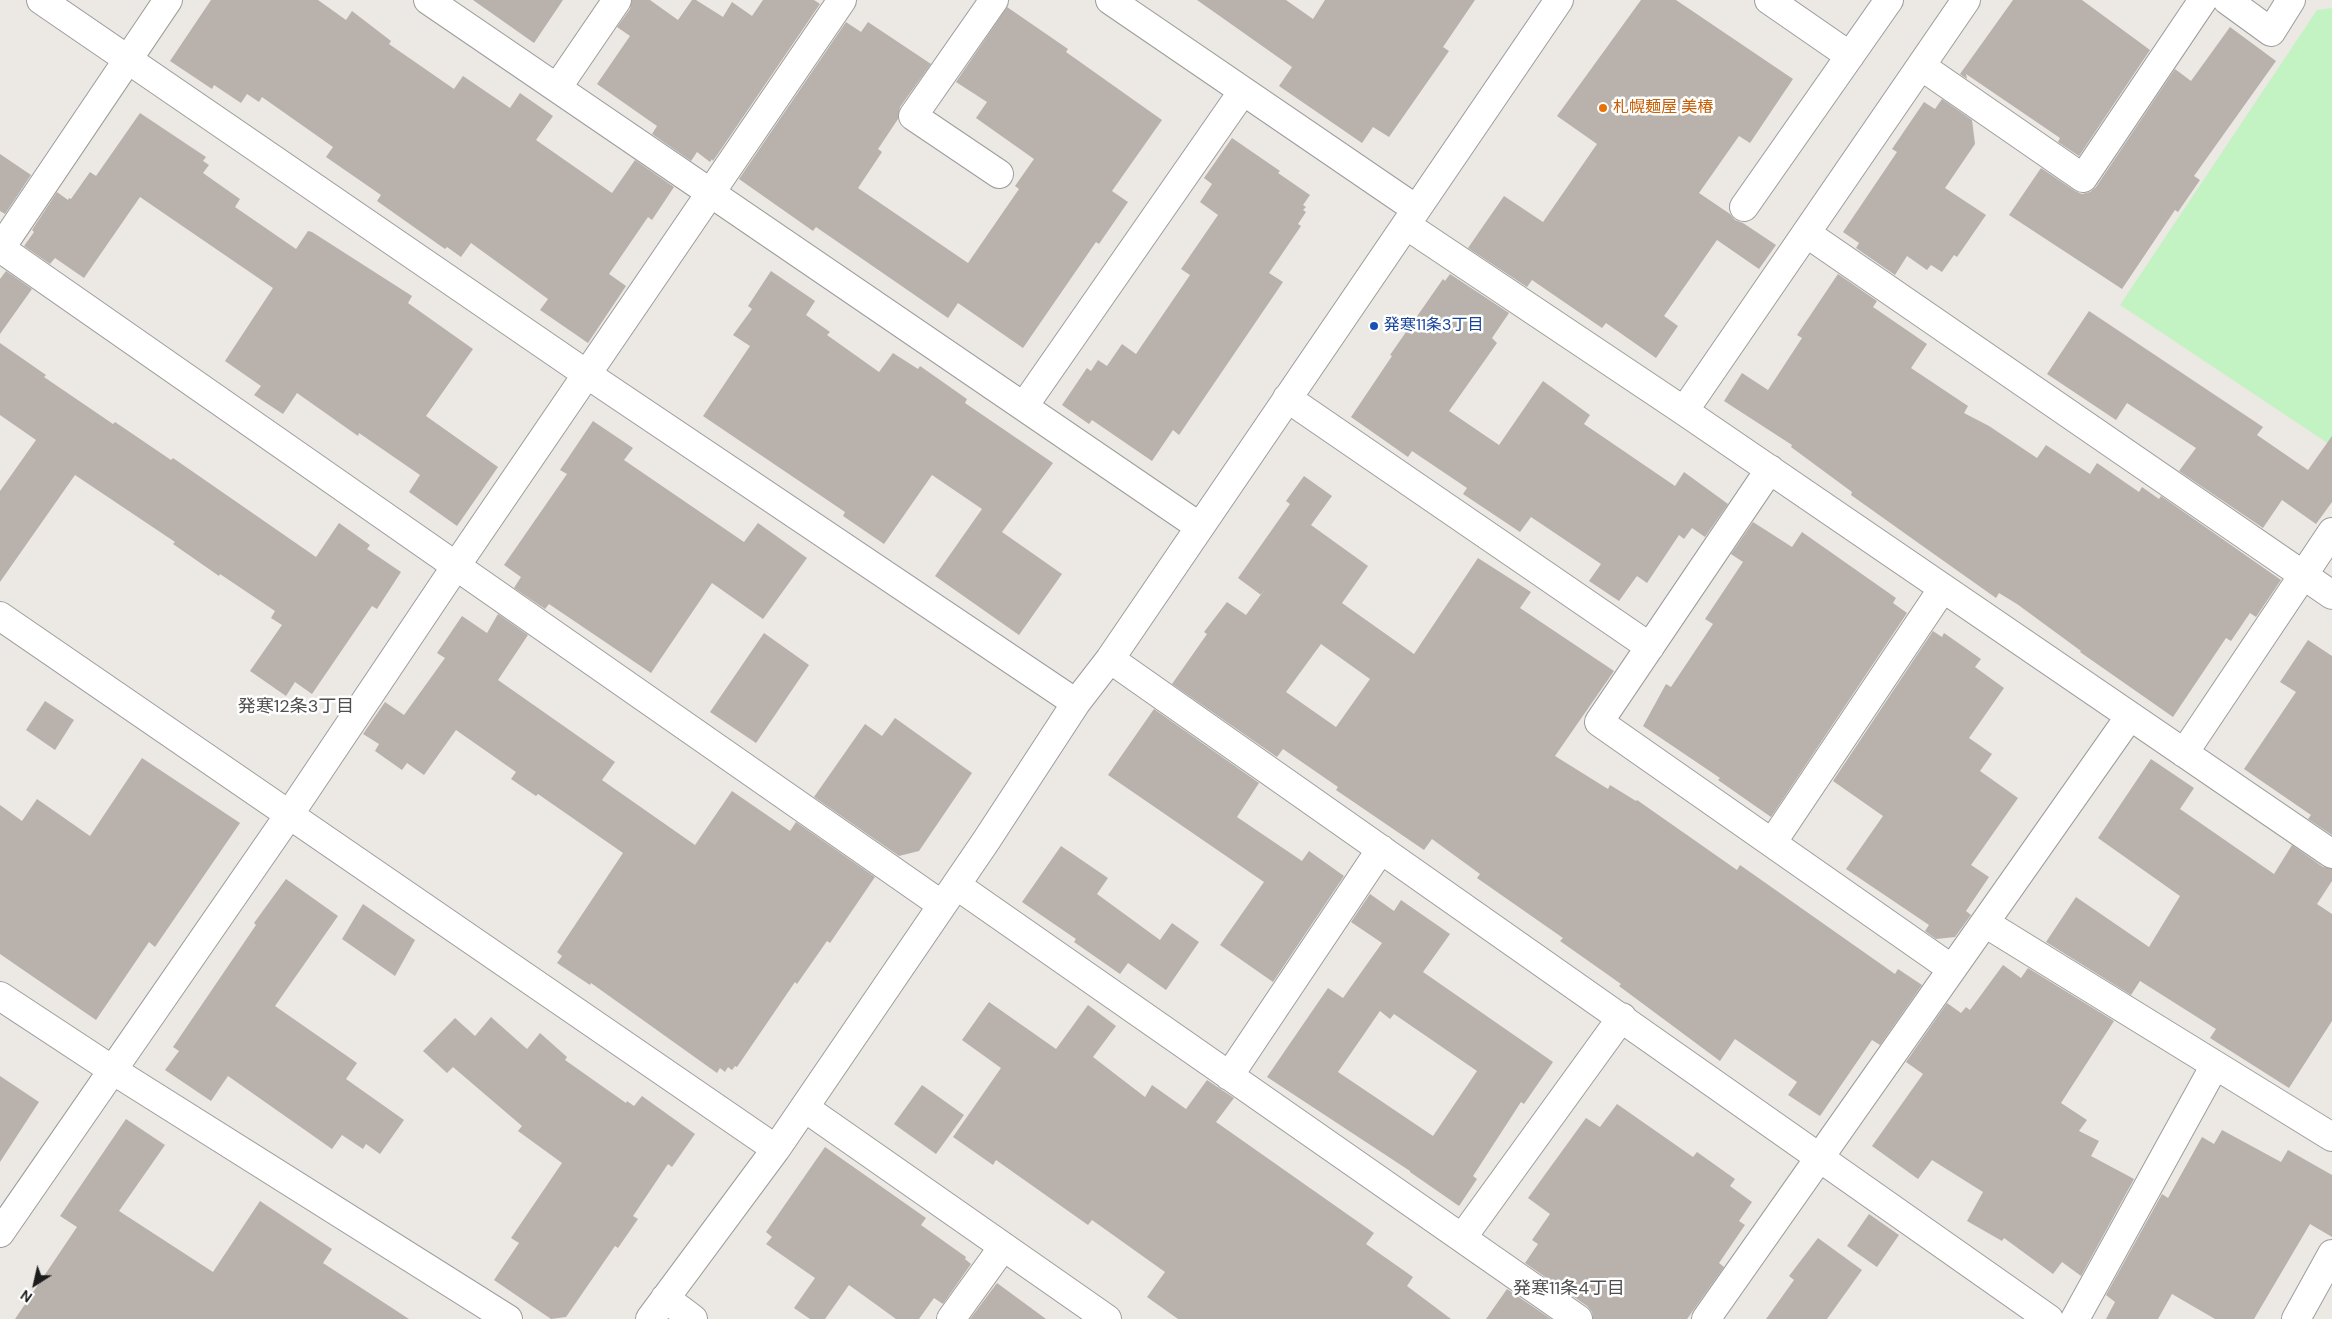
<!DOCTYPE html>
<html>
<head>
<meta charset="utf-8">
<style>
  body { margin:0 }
  #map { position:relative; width:2332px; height:1319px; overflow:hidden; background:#ece8e3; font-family:"DM Sans",sans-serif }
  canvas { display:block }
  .north { position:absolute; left:10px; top:1259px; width:50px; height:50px; -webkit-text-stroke:4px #fff; paint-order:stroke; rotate:215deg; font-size:14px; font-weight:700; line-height:20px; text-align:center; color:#1c1c1c }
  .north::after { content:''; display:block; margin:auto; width:18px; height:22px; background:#1c1c1c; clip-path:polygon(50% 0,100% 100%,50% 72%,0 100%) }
</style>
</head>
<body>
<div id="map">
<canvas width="2332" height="1319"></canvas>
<div class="north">N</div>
</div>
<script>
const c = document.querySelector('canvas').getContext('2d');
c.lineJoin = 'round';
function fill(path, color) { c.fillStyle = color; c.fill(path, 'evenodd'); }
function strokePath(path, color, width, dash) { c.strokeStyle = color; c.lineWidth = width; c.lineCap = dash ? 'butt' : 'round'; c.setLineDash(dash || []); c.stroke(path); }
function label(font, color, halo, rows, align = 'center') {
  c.font = font + ' "DM Sans","Noto Sans JP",sans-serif'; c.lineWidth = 5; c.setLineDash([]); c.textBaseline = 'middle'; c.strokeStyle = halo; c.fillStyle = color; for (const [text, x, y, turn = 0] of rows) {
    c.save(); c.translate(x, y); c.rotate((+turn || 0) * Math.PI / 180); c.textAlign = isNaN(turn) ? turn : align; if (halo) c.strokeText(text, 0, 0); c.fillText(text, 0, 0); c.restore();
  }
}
fill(new Path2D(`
  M2332 8V446L2120 305 2317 10Z`), '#c3f3c2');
fill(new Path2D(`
  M211 0H318L346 20 352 11 391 41 389 44 454 89 463 76 510 108 520 93 553 116 536 140 612 193 635 160 674 187 652 220 648 217 609 274 626 286 588 343 540 310 548 299 471 243 461 257 447 247 445 249 377 201 381 195 326 157 333 147 262 97 259 102 247 94 241 103 214 85 212 89 170 61Z
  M473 0H563L534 43Z
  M632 0H650L678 20 692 0H696L723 17 732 2 752 16 763 0H814L820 4 713 161 712 159 710 162 697 152 691 161 652 134 657 126 597 84 630 36 617 27 630 9Z
  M1197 0H1286L1313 19 1325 0H1475L1443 47 1449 51 1389 137 1373 127 1362 143 1279 86 1292 67Z
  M1641 0H1676L1793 79 1750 143 1739 136 1699 193 1730 214 1735 220 1743 223 1776 245 1759 269 1717 240 1664 316 1678 326 1656 358 1606 323 1602 328 1532 280 1527 287 1468 248 1504 196 1543 222 1597 144 1557 116Z
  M2013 0H2082L2150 50 2079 156 2058 142 2060 138 1966 74 1967 79 1960 74Z
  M1007 7 1068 49 1066 52 1162 120 1112 191 1128 202 1099 244 1096 242 1023 348 958 303 948 318 816 227 813 231 739 179 846 22 861 32 868 22 931 64 900 107 898 119 878 149 882 152 858 188 968 263 1019 189 1015 186 1034 159 976 118 987 102 956 82Z
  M2230 27 2276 61 2194 176 2200 180 2178 212 2175 210 2122 289 2009 215 2041 168 2075 191 2082 194 2090 192 2096 187 2175 69 2191 81Z
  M1942 99 1972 120 1975 144 1945 188 1986 215 1957 257 1954 255 1942 272 1931 265 1927 270 1907 256 1895 275 1856 248 1859 243 1843 232 1897 152 1892 149 1924 102 1935 109Z
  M140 113 206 157 203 161 209 165 203 173 240 199 235 207 296 249 308 231 312 232 412 296 408 303 473 349 426 416 498 467 457 526 409 492 420 475 359 433 358 436 297 393 283 414 254 395 261 386 225 361 273 288 140 197 84 278 55 258 50 264 24 246 34 232 32 230 57 192 68 200 69 198 71 199 90 172 96 176Z
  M1232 138 1280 171 1278 173 1310 195 1303 205 1306 207 1303 210 1306 212 1298 224 1301 226 1269 273 1283 282 1179 435 1173 430 1152 461 1092 420 1089 424 1062 405 1087 368 1091 371 1098 360 1107 366 1122 344 1136 354 1190 275 1181 269 1218 215 1200 202 1212 184 1204 178Z
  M0 154 31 175 5 214 0 211Z
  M6 271 32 289 0 334V279Z
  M771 271 815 301 806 315 830 332 827 335 879 372 893 353 918 369 920 366 967 399 965 403 1053 463 1002 532 1062 574 1019 635 935 576 982 509 932 475 884 544 843 516 845 512 703 416 750 346 733 335 752 309 748 306Z
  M1450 274 1509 313 1492 338 1497 343 1449 411 1499 445 1543 381 1590 415 1584 424 1675 486 1684 472 1728 504 1705 537 1692 528 1684 539 1679 535 1647 583 1637 576 1619 601 1589 581 1601 564 1531 517 1520 532 1463 494 1467 488 1412 451 1408 457 1351 417 1392 356 1390 355 1443 279 1445 281Z
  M1838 274 1877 301 1873 307 1927 344 1911 368 1968 406 1964 413 1989 426 2037 458 2046 445 2090 474 2097 463 2139 492 2142 487 2159 499 2161 496 2281 580 2256 617 2250 613 2231 641 2226 638 2173 717 2080 652 2081 651 2017 604 1999 593 1996 598 1924 547 1851 495 1852 492 1791 447 1792 445 1724 401 1742 373 1768 390 1802 338 1797 335Z
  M2089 311 2263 427 2257 435 2308 470 2332 436V502L2316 524 2282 500 2263 528 2179 471 2196 448 2127 403 2116 420 2047 374Z
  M0 343 46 375 44 377 113 424 115 422 171 460 173 458 316 557 339 523 370 545 367 549 401 572 377 609 372 606 312 694 295 682 286 696 250 671 282 625 271 618 275 611 220 574 219 576 173 544 175 542 75 475 0 582V491L36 440 0 415Z
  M593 421 633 448 624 460 744 542 758 523 807 558 763 619 712 583 651 673 549 604 545 609 514 588 521 577 504 565 567 474 560 470Z
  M1304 476 1332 496 1311 525 1368 566 1342 603 1414 654 1478 558 1531 592 1520 608 1614 671 1555 756 1608 789 1610 785 1636 801 1637 800 1737 870 1740 865 1895 974 1898 969 1922 985 1880 1045 1872 1040 1820 1116 1788 1095 1797 1082 1735 1039 1720 1061 1619 986 1621 984 1560 941 1563 938 1477 878 1480 874 1432 839 1424 850 1336 790 1338 787 1283 749 1277 757 1172 684 1207 634 1204 632 1227 602 1246 615 1265 589 1261 595 1238 578 1290 504 1286 501ZM1321 644 1370 679 1336 727 1286 692Z
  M1753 522 1792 547 1802 532 1896 598 1893 603 1907 613 1771 817 1718 780 1720 778 1643 726 1666 684 1671 687 1713 624 1705 619 1743 562 1731 554Z
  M498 614 528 635 498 680 615 762 602 780 695 845 732 791 790 831 796 822 875 877 830 943 827 941 797 984 795 982 737 1067 735 1066 732 1070 728 1067 725 1072 720 1068 717 1073 591 983 590 985 557 963 562 956 557 952 623 853 538 794 536 796 511 779 516 772 456 730 424 775 407 763 402 770 375 751 379 744 363 734 385 702 404 715 445 658 437 653 462 616 487 633Z
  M1933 631 1942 637 1944 633 1981 659 1975 667 2004 688 1969 738 1992 754 1980 771 2018 798 1971 865 1989 877 1966 911 1971 915 1955 937 1936 939 1925 931 1929 925 1846 869 1883 816 1833 781Z
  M764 633 809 665 756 743 710 712Z
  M2308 640 2332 656V835L2308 819 2311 815 2244 769 2296 692 2280 682Z
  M45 701 74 720 55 750 26 730Z
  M1154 709 1259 783 1237 817 1302 861 1309 851 1344 876 1273 982 1220 945 1264 882 1108 775Z
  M895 718 972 773 919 851 899 856 814 797 865 724 882 736Z
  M142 758 240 823 155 947 149 942 96 1020 0 954V805L22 821 37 799 90 836Z
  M2151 759 2194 788 2180 809 2274 874 2292 845 2323 867 2332 869V881L2317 904 2332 914V1021L2289 1088 2210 1038 2216 1029 2140 981 2131 995 2046 942 2076 897 2149 947 2180 896 2098 838Z
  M1061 846 1108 878 1097 894 1160 940 1172 923 1199 942 1166 990 1128 963 1120 974 1074 942 1076 939 1022 902Z
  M286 879 338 916 275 1006 357 1063 346 1079 404 1120 380 1154 366 1144 363 1149 342 1135 332 1149 228 1076 211 1101 165 1070 179 1051 173 1047 256 925 254 923Z
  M1370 894 1394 911 1401 900 1450 934 1423 972 1553 1062 1524 1104 1521 1102 1473 1176 1477 1179 1459 1206 1410 1172V1171L1267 1077 1328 988 1343 998 1382 943 1351 922ZM1380 1011 1390 1019 1394 1014 1477 1071 1433 1136 1338 1072Z
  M363 904 415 940 395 976 342 939Z
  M2003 965 2021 978 2028 968 2114 1021 2061 1103 2087 1120 2079 1131 2099 1141 2091 1156 2134 1179 2081 1276 2062 1262 2053 1274 2004 1238 2002 1241 1967 1221 1983 1192 1932 1160 1918 1179 1872 1146 1923 1074 1906 1062 1947 1003 1961 1013 1966 1007 1970 1010Z
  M989 1002 1056 1049 1088 1005 1116 1026 1093 1057 1145 1097 1152 1085 1186 1109 1207 1080 1234 1098 1216 1122 1374 1233 1366 1244 1413 1277 1407 1286 1451 1319H1178L1147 1297 1165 1272 1092 1220 1088 1225 996 1160 993 1165 953 1137 1001 1068 962 1040Z
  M491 1017 527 1049 540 1033 567 1057 565 1060 626 1103 627 1101 634 1106 642 1096 695 1134 672 1167 668 1164 633 1216 638 1219 618 1248 615 1246 566 1317 551 1319 494 1280 519 1243 511 1238 562 1163 518 1131 522 1126 453 1067 447 1073 423 1051 455 1018 475 1036Z
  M0 1076 39 1102 0 1162Z
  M922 1085 964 1115 936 1154 894 1124Z
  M1617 1104 1693 1157 1697 1152 1735 1179 1730 1186 1752 1202 1739 1221 1745 1225 1719 1263 1724 1267 1687 1319H1593L1592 1312 1587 1306 1525 1263 1538 1244 1532 1240 1550 1214 1528 1198 1586 1118 1600 1127Z
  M126 1119 165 1145 119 1211 213 1272 260 1201 332 1249 323 1263 409 1319H15L77 1227 60 1216Z
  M2222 1130 2281 1162 2288 1150 2332 1175V1237L2310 1224 2254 1319H2215L2172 1294 2158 1319H2106L2115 1302 2106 1295 2162 1194 2168 1198 2202 1137 2214 1144Z
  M825 1147 926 1218 921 1225 966 1257 965 1259 971 1264 943 1304 934 1298 919 1319H896L849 1285 825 1319H810L794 1308 815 1278 766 1244 772 1237 766 1232Z
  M1869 1214 1899 1235 1877 1267 1847 1246Z
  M1818 1238 1862 1270 1827 1319H1766L1794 1280 1789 1276Z
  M997 1283 1046 1319H970Z
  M1507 1289 1551 1319H1486Z`), '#b9b1ac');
const minor = new Path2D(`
  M41 0 588 375 1076 703
  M428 0 1200 527
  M994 0 913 116 999 174
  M1110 0 1416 209
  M1769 0 1850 56
  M2227 0 2271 32 2291 0
  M1921 66 2083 178 2203 0
  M557 88 617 0
  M1744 207 1889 0
  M1406 225 1684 411 2332 854
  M1806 233 2332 595
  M0 248 942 905
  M0 249 168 0
  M1287 398 1650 647
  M1024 406 1243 91
  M1684 411 1966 0
  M1770 469 1599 722 1952 969
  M0 616 776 1149
  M1110 659 2049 1319
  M2184 753 2332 532
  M1772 843 1943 588
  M956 885 1578 1319
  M1985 923 2332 1137
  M0 996 114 1071 508 1319
  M1229 1076 1381 849
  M805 1108 1107 1319
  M0 1233 289 815 456 566 842 0
  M1462 1238 1622 1017
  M665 1298 693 1319
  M650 1319 776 1149 986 841 1076 703 1110 659 1559 0
  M951 1319 1003 1247
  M1706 1319 2130 716
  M2075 1319 2215 1065
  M2296 1319 2332 1254`);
strokePath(minor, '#9d9d9d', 30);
strokePath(minor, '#fff', 28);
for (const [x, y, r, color] of [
  [1603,108,5,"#e8710a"],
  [1374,326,5,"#1a4fb4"]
]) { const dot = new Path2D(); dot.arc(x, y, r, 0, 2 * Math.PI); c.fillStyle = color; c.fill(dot); strokePath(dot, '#fff', 2); }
label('16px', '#c56008', '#fff', [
  ["札幌麺屋 美椿",1613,108]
], 'left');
label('16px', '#164399', '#fff', [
  ["発寒11条3丁目",1384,326]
], 'left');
label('18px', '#4f4f4f', '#fff', [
  ["発寒12条3丁目",296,707],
  ["発寒11条4丁目",1569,1289]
]);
</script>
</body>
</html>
